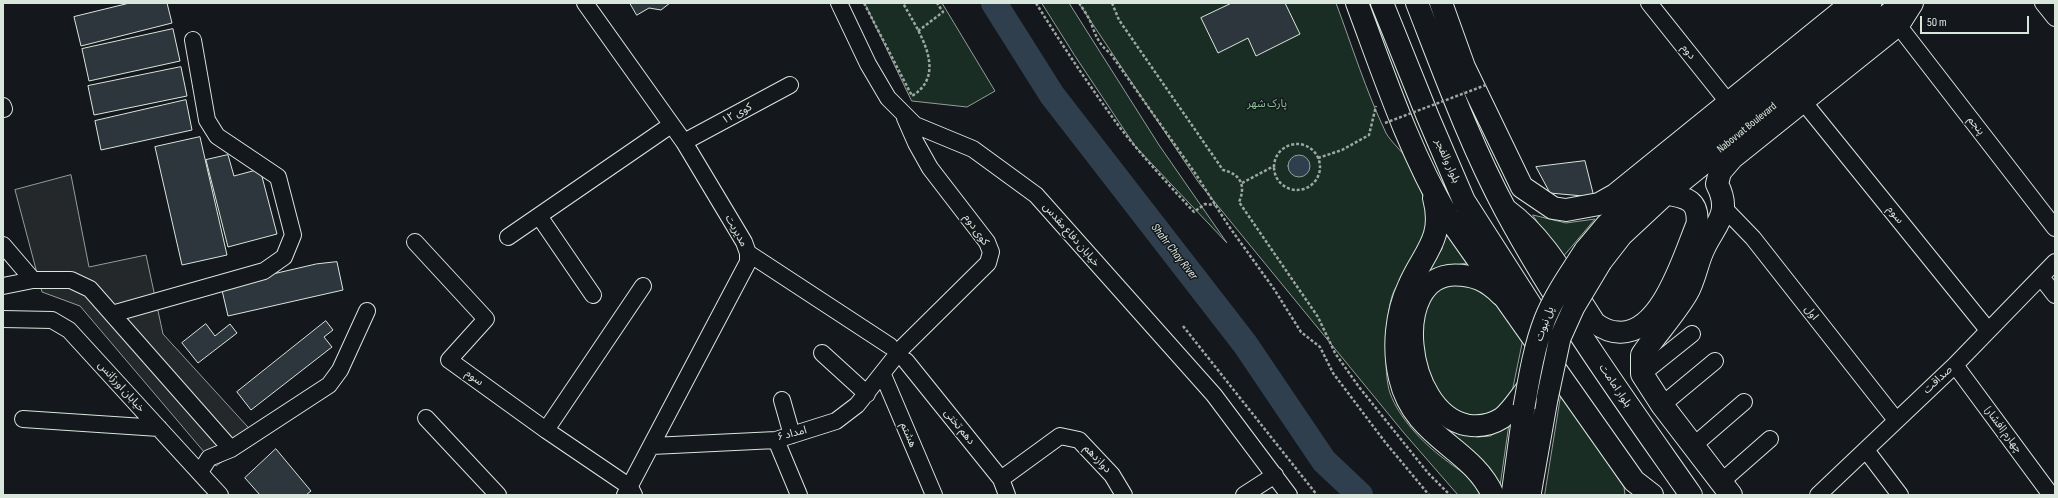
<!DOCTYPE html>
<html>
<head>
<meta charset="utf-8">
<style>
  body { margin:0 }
  #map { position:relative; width:2058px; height:498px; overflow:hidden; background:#14181c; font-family:"Sofia Sans Condensed",sans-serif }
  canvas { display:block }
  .frame { position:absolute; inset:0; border:4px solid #d8e6dc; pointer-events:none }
  .scale { position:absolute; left:1920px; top:16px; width:109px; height:18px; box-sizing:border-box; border:2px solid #d8e6dc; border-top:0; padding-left:5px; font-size:12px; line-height:14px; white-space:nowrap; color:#d8e6dc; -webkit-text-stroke:3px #14181c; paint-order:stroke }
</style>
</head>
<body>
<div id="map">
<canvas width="2058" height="498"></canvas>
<div class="frame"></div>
<div class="scale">50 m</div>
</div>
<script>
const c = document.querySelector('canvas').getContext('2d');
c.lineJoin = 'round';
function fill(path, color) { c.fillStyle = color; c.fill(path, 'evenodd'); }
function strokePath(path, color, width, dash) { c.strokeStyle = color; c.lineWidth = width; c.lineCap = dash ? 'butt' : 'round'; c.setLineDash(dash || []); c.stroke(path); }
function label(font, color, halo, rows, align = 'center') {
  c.font = font + ' "Sofia Sans Condensed","Noto Sans Arabic",sans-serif'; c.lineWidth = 3; c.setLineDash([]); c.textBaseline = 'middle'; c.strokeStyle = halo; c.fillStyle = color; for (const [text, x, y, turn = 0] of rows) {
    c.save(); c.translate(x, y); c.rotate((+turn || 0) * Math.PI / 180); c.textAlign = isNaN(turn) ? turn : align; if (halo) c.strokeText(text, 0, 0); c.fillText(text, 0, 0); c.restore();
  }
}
const green = new Path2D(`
  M865 3H942L995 91 967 107 912 101Z
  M1042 3H1069L1159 145 1227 243 1135 146 1075 56Z
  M1079 3H1336C1352 46 1366 91 1386 133 1391 142 1401 150 1407 159 1412 166 1427 204 1428 212 1431 242 1406 267 1394 291 1385 309 1383 374 1390 393 1399 418 1422 442 1443 458 1458 470 1473 477 1482 495H1458L1404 433 1199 183Z
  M1533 215 1566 223 1595 219 1562 258Z
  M1444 219 1478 270 1467 263 1450 266 1419 283 1442 249Z
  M1452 284 1486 287 1524 334 1511 397 1498 411 1479 419 1445 408 1420 364 1424 307 1439 288Z
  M1561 395 1624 487 1625 495H1545Z
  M1509 424 1499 493 1439 429 1478 437 1490 436Z`);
fill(green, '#1a2d24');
strokePath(green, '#939e99', 1);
const parking = new Path2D(`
  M71 175 89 267 146 255 163 334 257 437 216 466 80 306 42 292 15 190Z`);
fill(parking, '#24282b');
strokePath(parking, '#939e99', 1);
const water = new Path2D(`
  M1288 166a11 11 0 1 1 22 0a11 11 0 1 1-22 0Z`);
fill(water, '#2f3f4d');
strokePath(water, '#939e99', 1);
strokePath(new Path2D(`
  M994 3 1052 95 1245 344 1324 461 1360 495`), '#2f3f4d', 26);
const building = new Path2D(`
  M130 3H167L172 23 81 46 74 17Z
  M630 3H670L661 10 649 8 637 15Z
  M1232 3H1285L1300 34 1256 56 1248 38 1218 53 1201 18Z
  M173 29 180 61 89 81 82 49Z
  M181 67 187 96 94 115 88 86Z
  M186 100 192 130 101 150 95 121Z
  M200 137 227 255 182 265 155 147Z
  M228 155 234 176 260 169 277 234 228 247 206 160Z
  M1585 161 1594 197 1550 193 1536 167Z
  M337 262 343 290 228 316 221 286 316 264Z
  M326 321 333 330 324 337 332 347 251 410 237 392Z
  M206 324 215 336 230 324 237 333 198 363 182 343Z
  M276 449 311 491 306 495H260L245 478Z`);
fill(building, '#2c363c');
strokePath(building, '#d8e6dc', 1);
const minor = new Path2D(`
  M585 3 684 142 744 242 748 253V262L625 495
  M839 3 868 64 888 98 915 125 973 149 1036 195 1214 395 1289 495
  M1649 3 1728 102
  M2043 3 2055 18
  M1898 25 2055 228
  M1802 100 1988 330
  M3 106 4 109
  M684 142 790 85
  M1724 208 1753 238 1896 420
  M539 216 593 295
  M508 237 671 125
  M415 242 486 319 449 360 546 430 630 487 634 495
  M3 245 33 280
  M748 253 890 346
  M2041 277 2055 295
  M3 286 33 280H71L90 289 231 449
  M112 314 264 271 284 257 293 235 278 177 217 136 207 120 193 40
  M3 319 52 320 69 330 220 495
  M822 353 867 394
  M906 361 1001 479 1007 495
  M1955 365 2051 495
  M1642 374 1692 334
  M883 375 934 495
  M782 400 792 435
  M1662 405 1715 361
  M426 418 498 495
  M23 419 159 428
  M546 430 643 286
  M776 440 799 495
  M652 446 776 440 836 421 857 405 903 347 988 263 991 252 987 242 930 168 916 143 905 118
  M1693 446 1744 402
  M1866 450 1900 495
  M200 472 209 458 231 449 329 385 340 370 367 311
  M1001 479 1060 436 1079 440 1112 475 1124 495
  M1721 482 1770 439
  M1244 495 1275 475
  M1818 495 1955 365 2055 262`);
const major = new Path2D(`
  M1507 210C1546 238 1569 284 1595 323 1602 328 1609 332 1618 332 1661 336 1684 255 1697 224 1699 201 1687 197 1666 194
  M1585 250 1606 225 1633 200 1871 3
  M1601 262 1622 235 1666 194 1902 3
  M1501 295C1487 281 1474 275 1455 275 1390 275 1404 412 1467 425 1479 427 1491 425 1502 418 1511 411 1520 397 1527 388
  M1512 495 1524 407
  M1530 495 1547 399`);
const highway = new Path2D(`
  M1357 3C1384 75 1409 151 1448 217L1634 481 1652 495
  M1382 3 1428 117 1464 201 1553 340
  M1417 3C1444 72 1471 146 1506 211 1560 311 1626 402 1691 495
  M1441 3 1464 67 1522 187 1553 208 1566 210 1599 204 1615 195 1852 3
  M1434 198C1445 239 1423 253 1409 286 1396 314 1393 348 1400 378 1414 439 1471 446 1493 495
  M1530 494V495
  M1731 495 1662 405 1642 374V355C1656 334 1674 315 1687 293 1695 279 1697 262 1704 248 1716 223 1732 213 1717 184L1720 172 1732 158 1898 25 1912 3`);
strokePath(minor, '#d8e6dc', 18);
strokePath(major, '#d8e6dc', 23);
strokePath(highway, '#d8e6dc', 24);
strokePath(new Path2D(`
  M864 3 912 96C949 73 918 31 903 3
  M1036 3C1062 45 1089 85 1118 125 1141 155 1168 184 1194 212L1205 204 1215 205
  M1079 3C1083 9 1088 16 1091 23 1096 36 1099 45 1110 53L1197 176 1228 225 1274 289 1301 332 1320 347 1333 373 1385 442 1429 495
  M1112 3 1119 20 1223 170C1241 174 1246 186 1239 202L1318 317 1335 353 1359 387 1428 473 1450 495
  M918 31 943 12 937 3
  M1274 167a23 23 0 1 1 46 0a23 23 0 1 1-46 0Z
  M1318 158 1342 150 1369 135 1376 106
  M1242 183 1274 166
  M1183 326 1317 495`), '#9da8a2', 2.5, [3, 2]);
strokePath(minor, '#14181c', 16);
strokePath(major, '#14181c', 21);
strokePath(highway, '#14181c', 22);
const majorBridge = new Path2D(`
  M1547 399 1560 338 1574 307 1601 262
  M1524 407C1529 378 1534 347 1545 319 1555 294 1571 272 1585 250`);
strokePath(majorBridge, '#d8e6dc', 23, []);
strokePath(new Path2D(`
  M1385 123 1486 85`), '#9da8a2', 2.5, [3, 2]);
strokePath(majorBridge, '#14181c', 21);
label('11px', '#d8e6dc', '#14181c', [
  ["دوم",1688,52,51],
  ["کوی ۱۲",737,114,-28],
  ["پنجم",1976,126,52],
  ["Nabovvat Boulevard",1747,128,-39],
  ["بلوار والفجر",1447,161,66],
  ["سوم",1895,215,51],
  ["کوی دوم",976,230,55],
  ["مدیریت",736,231,61],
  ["خیابان دفاع مقدس",1071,235,49],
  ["اول",1811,313,52],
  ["پل نبوت",1545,324,-70],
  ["سوم",474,378,36],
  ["صداقت",1938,380,-43],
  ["بلوار امامت",1615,386,56],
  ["خیابان اورژانس",121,387,48],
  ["دهم تختی",959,427,51],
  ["چهارم (افشار)",2003,430,53],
  ["امداد ۶",792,434,-15],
  ["هشتم",908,435,67],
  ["دوازدهم",1097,459,46]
]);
label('11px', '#8ac095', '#14181c', [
  ["پارک شهر",1267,104]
]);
label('italic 12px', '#d8e6dc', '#14181c', [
  ["Shahr Chay River",1174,252,52]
]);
</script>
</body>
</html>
